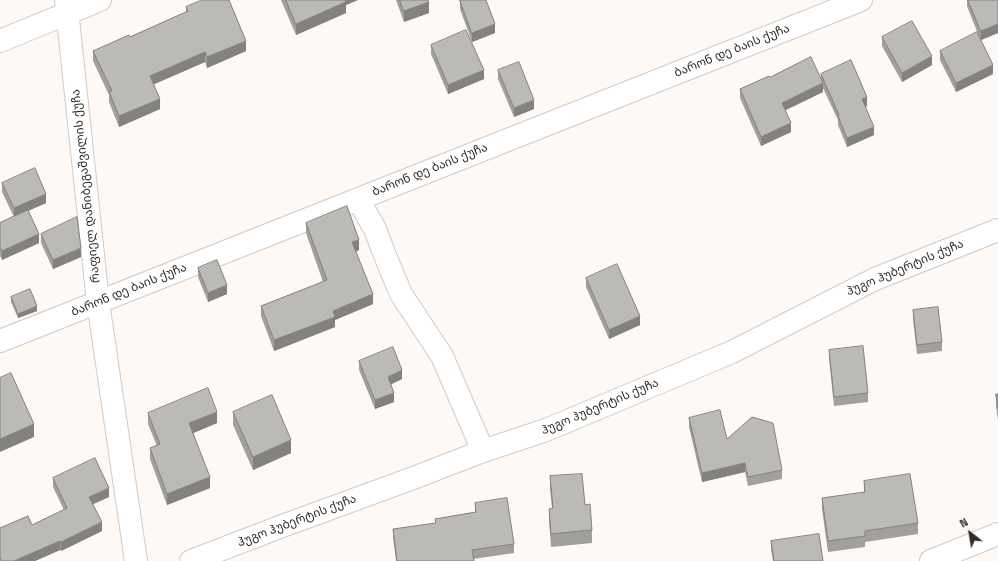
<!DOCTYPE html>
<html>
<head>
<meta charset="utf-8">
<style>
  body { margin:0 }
  #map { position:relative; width:998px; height:561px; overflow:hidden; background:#fef9f4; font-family:"Space Grotesk",sans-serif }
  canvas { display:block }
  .north { position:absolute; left:950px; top:513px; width:40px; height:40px; -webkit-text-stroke:3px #fff; paint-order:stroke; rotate:329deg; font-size:11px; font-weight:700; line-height:16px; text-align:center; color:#2f2d2b }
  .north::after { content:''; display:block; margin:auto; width:14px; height:18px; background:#2f2d2b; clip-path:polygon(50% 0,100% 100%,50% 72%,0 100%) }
</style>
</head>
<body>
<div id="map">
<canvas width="998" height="561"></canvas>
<div class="north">N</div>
</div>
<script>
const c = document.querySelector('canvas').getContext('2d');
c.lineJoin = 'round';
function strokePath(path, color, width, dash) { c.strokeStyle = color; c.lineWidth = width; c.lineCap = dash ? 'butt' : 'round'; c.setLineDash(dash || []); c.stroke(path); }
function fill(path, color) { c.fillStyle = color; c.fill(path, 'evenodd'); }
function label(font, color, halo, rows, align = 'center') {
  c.font = font + ' "Space Grotesk","Noto Sans Georgian",sans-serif'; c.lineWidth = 3; c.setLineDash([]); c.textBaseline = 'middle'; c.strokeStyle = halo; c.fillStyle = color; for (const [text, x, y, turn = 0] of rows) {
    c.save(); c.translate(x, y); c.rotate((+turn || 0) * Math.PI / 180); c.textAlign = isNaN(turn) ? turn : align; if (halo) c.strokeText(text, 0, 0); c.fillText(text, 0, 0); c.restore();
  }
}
const minor = new Path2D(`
  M66 0 98 302 136 561
  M0 41 100 0
  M358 199 375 229 384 253 401 294 442 356 483 451
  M0 341 861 0
  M191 561 285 525 416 477 483 451 546 430 732 352 875 279 998 230
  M931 561 998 534`);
strokePath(minor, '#d1cbc7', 24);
strokePath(minor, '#fff', 22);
fill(new Path2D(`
  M281 0H358L346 5V13L296 35Z
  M396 0H428L429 13 404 22Z
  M460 0 495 33 472 42 460 9Z
  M967 0H998V33L981 40 993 74 956 92 940 60V51L980 39 967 6Z
  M186 7 246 51 207 68 205 62 154 84 160 109 119 127 109 102V95L93 61V51L130 37 186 12Z
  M882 37 932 65 902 82 882 46Z
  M431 45 484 79 448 94 431 54Z
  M498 70 534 109 514 117 498 79Z
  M821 74 867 106 866 107 874 135 847 147 838 125V120L823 88V92L785 110 791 132 761 146 740 98V89L770 77 821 78Z
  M2 183 46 203 28 211 39 243 2 260 0 256V223L14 217 2 192Z
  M306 223 359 250 356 252 373 304 335 320V327L274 351 261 316V306L323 282 306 233Z
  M41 234 81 257 53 269 41 243Z
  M198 268 227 294 208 302 198 277Z
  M586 278 640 325 609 339 586 287Z
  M11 297 37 311 18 318 11 302Z
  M913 310 942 342V351L917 354 913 319Z
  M829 350 868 393V402L834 406 829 359Z
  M359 361 402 379 391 384 394 402 375 409 359 370Z
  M996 394H998V420L996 407Z
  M233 412 291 453 253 470 233 425Z
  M148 413 217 423 193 433 210 488 167 505 150 459V448L157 446 148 424Z
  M689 418 782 470V479L748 486 745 472 702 482 689 427Z
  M550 476 585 505 592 530V543L551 547 549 521V509L552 508 550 489Z
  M53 478 109 497 93 504 102 531 61 551 60 550 35 561H0V528L32 525 64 510 53 487Z
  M864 481 918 523V534L865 542V547L828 552 822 509V498L864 493Z
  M475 503 514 544V553L473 559 474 561H396L393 538V529L435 524V519L475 512Z
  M771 541 823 561H773L771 550Z`), '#a1a09b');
fill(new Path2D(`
  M343 0H358L346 5V13L296 35V24Z
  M429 2V13L404 22V11Z
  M495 24V33L472 42V33Z
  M998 24V33L981 40V31Z
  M246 41V51L207 68V57Z
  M205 52V62L150 86V76Z
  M932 56V65L902 82V73Z
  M993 65V74L956 92V83Z
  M484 70V79L448 94V85Z
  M823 83V92L782 112V103Z
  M867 97V106L862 108V99Z
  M160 99V109L119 127V116Z
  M534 100V109L514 117V108Z
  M791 123V132L761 146V137Z
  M874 127V135L847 147V138Z
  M46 194V203L14 217V208Z
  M39 234V243L2 260V251Z
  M359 240V250L352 253V242Z
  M81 248V257L53 269V260Z
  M227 285V294L208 302V293Z
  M373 294V304L335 320V327L274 351V340L333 311Z
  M37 306V311L18 318V314Z
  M640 316V325L609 339V330Z
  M402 370V379L388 386V377Z
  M394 393V402L375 409V400Z
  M217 412V423L189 435V423Z
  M34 424V437L0 452V439Z
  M291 440V453L253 470V457Z
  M745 463V472L702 482V473Z
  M210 477V488L167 505V494Z
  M109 488V497L89 506V497Z
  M102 522V531L61 551V542Z
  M60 541V550L35 561H14Z`), '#83827e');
const building = new Path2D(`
  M202 0H229L246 41 207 57 205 52 150 76 160 99 119 116 109 92 112 91 93 51 129 35 130 37 188 11 186 7Z
  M286 0H345L346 2 296 24Z
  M400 0H428L429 2 404 11Z
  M460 0H486L495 24 472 33Z
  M968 0H998V24L981 31Z
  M912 21 932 56 902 73 882 37Z
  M466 30 484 70 448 85 431 45Z
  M977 32 993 65 956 83 940 51Z
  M811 57 823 83 782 103 791 123 761 137 740 89 769 76 770 77Z
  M851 60 867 97 862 99 874 127 847 138 838 116 839 115 821 74Z
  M519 62 534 100 514 108 498 70Z
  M35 168 46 194 14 208 2 183Z
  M347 206 359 240 352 242 373 294 333 311 335 317 274 340 261 306 327 280 306 223Z
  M28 210 39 234 2 251 0 247V223Z
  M77 217 81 248 53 260 41 234Z
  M217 260 227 285 208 293 198 268Z
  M617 264 640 316 609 330 586 278Z
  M30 289 37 306 18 314 11 297Z
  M938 307 942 342 917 345 913 310Z
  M863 346 868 393 834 397 829 350Z
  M393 347 402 370 388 377 394 393 375 400 359 361Z
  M11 373 34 424 0 439V378Z
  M208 388 217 412 189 423 210 477 167 494 150 448 160 444 148 413Z
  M996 394H998V407Z
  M272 395 291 440 253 457 233 412Z
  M720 410 727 439 752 417 773 423 782 470 748 477 745 463 702 473 689 418Z
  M95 458 109 488 89 497 102 522 61 542 60 541 14 561H2L0 557V528L28 516 32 525 67 508 53 478Z
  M582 474 585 505 590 504 592 530 551 534 549 509 553 508 550 476Z
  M910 474 918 523 865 531V536L828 541 822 498 865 492 864 481Z
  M507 498 514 544 472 550 474 561H397L393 529 436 523 435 519 476 512 475 503Z
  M819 534 823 561H774L771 541Z`);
fill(building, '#bbbab4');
strokePath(building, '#83827e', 1);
label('12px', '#2f2d2b', '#fff', [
  ["ბარონ დე ბაის ქუჩა",732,51,-22],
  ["ბარონ დე ბაის ქუჩა",430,170,-22],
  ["რაფიელ დანიბეგაშვილის ქუჩა",86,186,-96],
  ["ჰუგო ჰუბერტის ქუჩა",905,268,-23],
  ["ბარონ დე ბაის ქუჩა",129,290,-22],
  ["ჰუგო ჰუბერტის ქუჩა",600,407,-23],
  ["ჰუგო ჰუბერტის ქუჩა",297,521,-21]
]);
</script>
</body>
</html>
